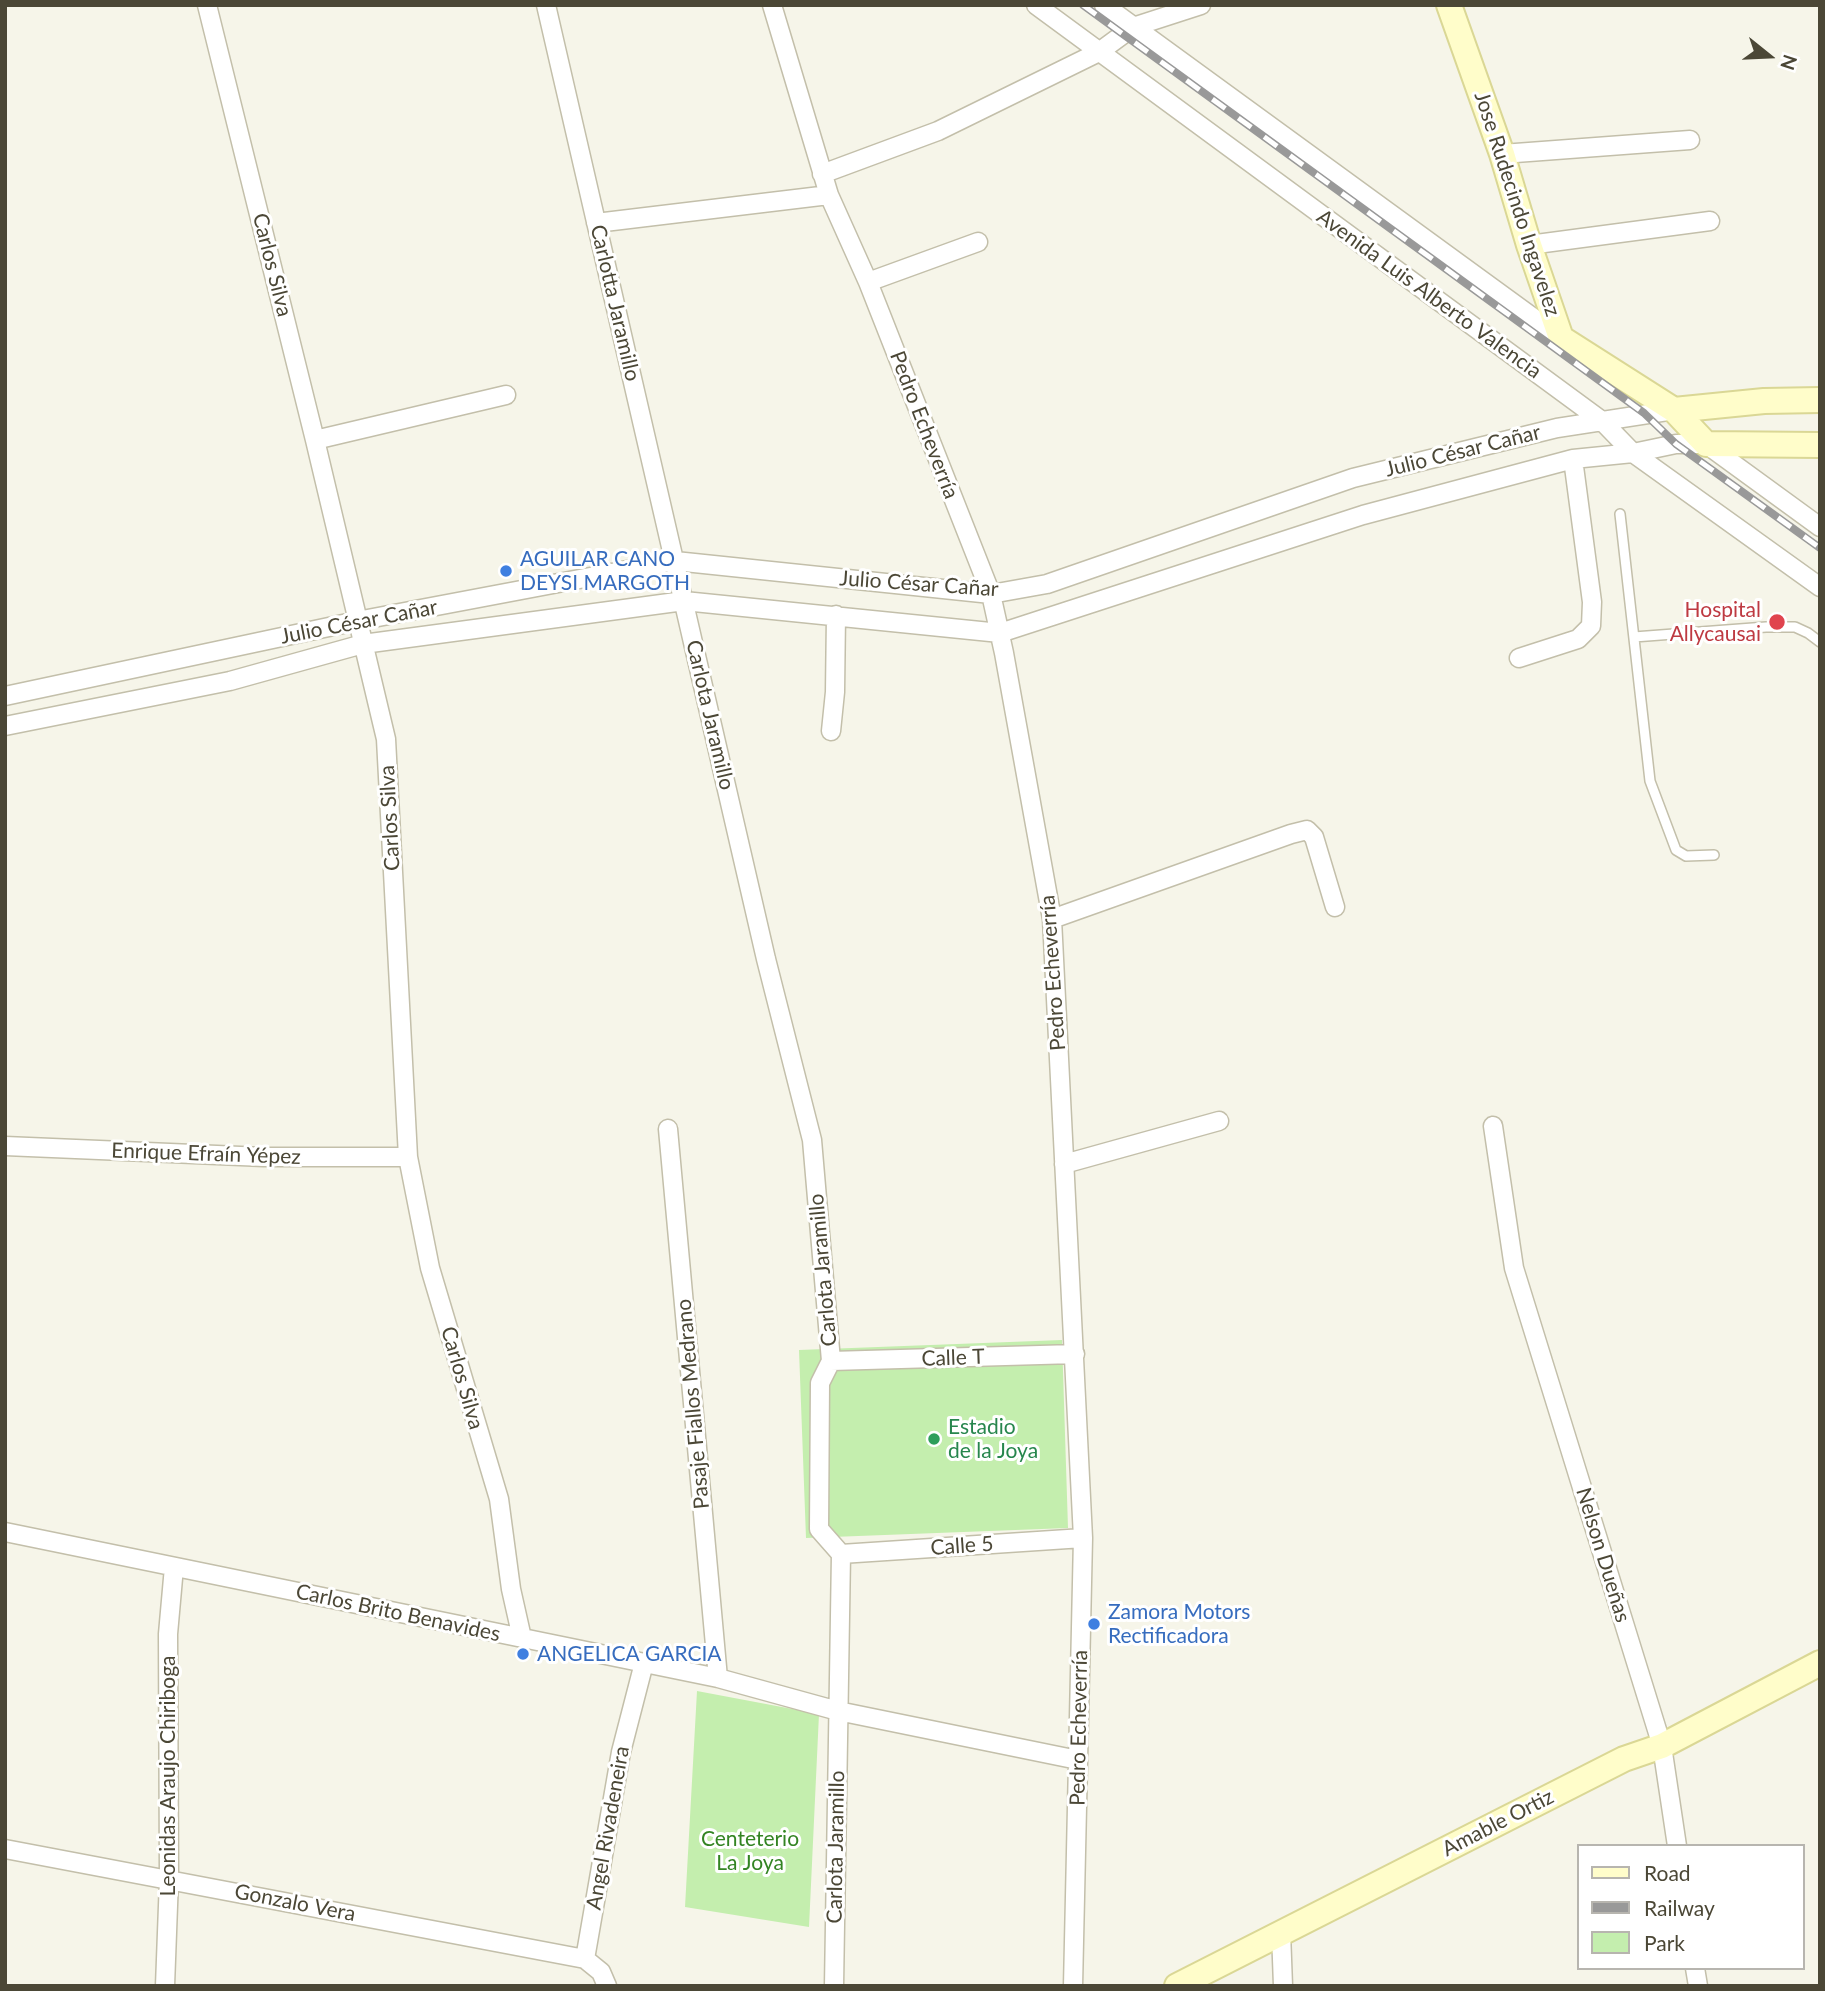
<!DOCTYPE html>
<html>
<head>
<meta charset="utf-8">
<style>
  body { margin:0 }
  #map { position:relative; width:1825px; height:1991px; overflow:hidden; background:#f6f5e9; font-family:Lato,sans-serif }
  canvas { display:block }
  .frame { position:absolute; inset:0; border:7px solid #4b4736; pointer-events:none }
  .legend { position:absolute; left:1577px; top:1844px; width:228px; height:126px; box-sizing:border-box; background:#fff; border:2px solid #b7b5af; margin:0; padding:9px 12px; list-style:none; font-size:21px; color:#4b4736 }
  .legend li { display:flex; align-items:center; gap:14px; height:35px }
  .legend b { width:35px; border:2px solid #b7b5af }
  .north { position:absolute; left:1734px; top:21px; width:70px; height:70px; -webkit-text-stroke:5px #fff; paint-order:stroke; rotate:108deg; font-size:19px; font-weight:700; line-height:28px; text-align:center; color:#4b4736 }
  .north::after { content:''; display:block; margin:auto; width:24px; height:32px; background:#4b4736; clip-path:polygon(50% 0,100% 100%,50% 72%,0 100%) }
</style>
</head>
<body>
<div id="map">
<canvas width="1825" height="1991"></canvas>
<div class="frame"></div>
<ul class="legend">
<li><b style="height:9px;background:#fffdca"></b>Road</li>
<li><b style="height:9px;background:#999"></b>Railway</li>
<li><b style="height:19px;background:#c4eeae"></b>Park</li>
</ul>
<div class="north">N</div>
</div>
<script>
const c = document.querySelector('canvas').getContext('2d');
c.lineJoin = 'round';
function fill(path, color) { c.fillStyle = color; c.fill(path, 'evenodd'); }
function strokePath(path, color, width, dash) { c.strokeStyle = color; c.lineWidth = width; c.lineCap = dash ? 'butt' : 'round'; c.setLineDash(dash || []); c.stroke(path); }
function label(font, color, halo, rows, align = 'center') {
  c.font = font + ' Lato,sans-serif'; c.lineWidth = 6; c.setLineDash([]); c.textBaseline = 'middle'; c.strokeStyle = halo; c.fillStyle = color; for (const [text, x, y, turn = 0] of rows) {
    c.save(); c.translate(x, y); c.rotate((+turn || 0) * Math.PI / 180); c.textAlign = isNaN(turn) ? turn : align; if (halo) c.strokeText(text, 0, 0); c.fillText(text, 0, 0); c.restore();
  }
}
fill(new Path2D(`
  M1062 1340 1068 1528 806 1538 799 1350Z
  M697 1691 819 1714 809 1927 685 1907Z`), '#c4eeae');
const lane = new Path2D(`
  M1620 514 1650 781 1676 850 1686 856 1714 855
  M1634 637 1766 627H1795L1808 633 1820 642`);
const street = new Path2D(`
  M207 5 315 440 386 739 408 1157 430 1268 499 1499 511 1589 522 1638
  M546 5 766 959 812 1140 831 1361 820 1383 819 1529 841 1554 834 1986
  M772 5 829 195 868 282 991 594 1004 653 1052 919 1083 1538 1073 1986
  M1036 5 1602 421 1633 453 1820 587
  M1104 5 1561 338
  M1502 154 1690 140
  M822 174 938 131 1099 52 1133 27 1201 5
  M596 223 829 195
  M1529 245 1710 221
  M868 282 978 242
  M315 440 506 395
  M1519 658 1578 639 1591 626 1592 602 1573 459
  M5 696 357 621 675 561 991 594 1047 584 1353 478 1557 428 1674 410
  M5 726 230 681 363 644 684 601 1000 633 1363 515 1573 459 1633 453 1676 444H1706L1820 527
  M831 731 835 692 836 615
  M1052 919 1291 834 1307 830 1314 837 1335 907
  M1493 1126 1514 1268 1662 1746 1677 1846
  M668 1129 718 1678
  M5 1146 264 1157H408
  M1064 1164 1219 1121
  M831 1361 1075 1354
  M5 1532 718 1678 838 1711 1078 1760
  M841 1554 1083 1538
  M5 1849 585 1959 601 1972 607 1986
  M1281 1932 1283 1986
  M585 1959 621 1752 644 1663
  M1695 1968 1698 1986
  M165 1986 169 1879 168 1634 174 1567`);
const secondary = new Path2D(`
  M1449 5 1502 154 1529 245 1561 338 1674 410 1706 444 1820 445
  M1674 410 1764 401 1820 400
  M1177 1986 1624 1759 1662 1746 1820 1663`);
strokePath(lane, '#c3bfaa', 12);
strokePath(street, '#c3bfaa', 21);
strokePath(secondary, '#dad795', 28);
strokePath(lane, '#fff', 9);
strokePath(street, '#fff', 18);
strokePath(secondary, '#fffdca', 24);
const rail = new Path2D(`
  M1083 5 1644 413 1676 444 1820 548`);
strokePath(rail, '#999', 8);
strokePath(rail, '#fff', 5, [16]);
for (const [x, y, r, color] of [
  [506,571,7,"#3f7fe0"],
  [1777,622,9,"#e0444e"],
  [934,1439,7,"#2e9e5b"],
  [1094,1624,7,"#3f7fe0"],
  [523,1654,7,"#3f7fe0"]
]) { const dot = new Path2D(); dot.arc(x, y, r, 0, 2 * Math.PI); c.fillStyle = color; c.fill(dot); strokePath(dot, '#fff', 2.5); }
label('21px', '#4b4736', '#fff', [
  ["Jose Rudecindo Ingavelez",1517,204,72],
  ["Carlos Silva",272,265,76],
  ["Avenida Luis Alberto Valencia",1429,294,36],
  ["Carlotta Jaramillo",615,303,77],
  ["Pedro Echeverría",924,425,69],
  ["Julio César Cañar",1463,451,-14],
  ["Julio César Cañar",919,584,4],
  ["Julio César Cañar",359,622,-11],
  ["Carlota Jaramillo",710,715,77],
  ["Carlos Silva",390,818,-93],
  ["Pedro Echeverría",1053,973,-94],
  ["Enrique Efraín Yépez",206,1154,2],
  ["Carlota Jaramillo",823,1270,-95],
  ["Calle T",953,1358,-2],
  ["Carlos Silva",462,1378,74],
  ["Pasaje Fiallos Medrano",693,1404,-95],
  ["Calle 5",962,1546,-4],
  ["Nelson Dueñas",1603,1555,73],
  ["Carlos Brito Benavides",398,1613,12],
  ["Pedro Echeverría",1079,1728,-89],
  ["Leonidas Araujo Chiriboga",168,1776,-90],
  ["Amable Ortiz",1498,1823,-27],
  ["Angel Rivadeneira",608,1828,-80],
  ["Carlota Jaramillo",836,1847,-89],
  ["Gonzalo Vera",295,1903,11]
]);
label('21px', '#366cbe', '#fff', [
  ["AGUILAR CANO",520,559],
  ["DEYSI MARGOTH",520,583],
  ["Zamora Motors",1108,1612],
  ["Rectificadora",1108,1636],
  ["ANGELICA GARCIA",537,1654]
], 'left');
label('21px', '#be3a42', '#fff', [
  ["Hospital",1761,610],
  ["Allycausai",1761,634]
], 'right');
label('21px', '#27864d', '#fff', [
  ["Estadio",948,1427],
  ["de la Joya",948,1451]
], 'left');
label('21px', '#338423', '#fff', [
  ["Centeterio",750,1839],
  ["La Joya",750,1863]
]);
</script>
</body>
</html>
